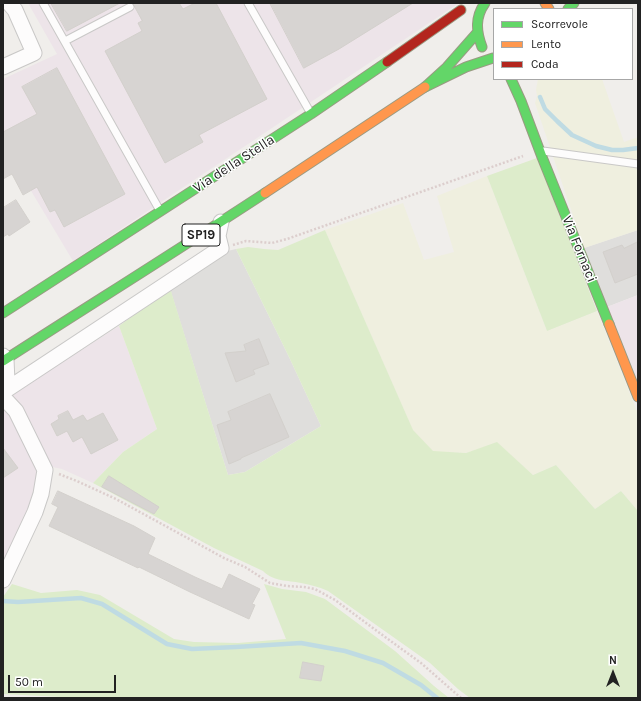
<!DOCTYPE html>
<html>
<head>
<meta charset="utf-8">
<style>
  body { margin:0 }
  #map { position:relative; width:641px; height:701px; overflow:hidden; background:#f0eeeb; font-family:Karla,sans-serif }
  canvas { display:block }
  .frame { position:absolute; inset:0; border:4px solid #222; pointer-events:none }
  .legend { position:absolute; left:493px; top:8px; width:140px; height:72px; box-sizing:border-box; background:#fff; border:1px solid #a7a7a7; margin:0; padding:5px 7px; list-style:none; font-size:12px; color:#222 }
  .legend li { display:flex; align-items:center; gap:8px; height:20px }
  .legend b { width:20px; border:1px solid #a7a7a7 }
  .north { position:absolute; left:593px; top:653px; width:40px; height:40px; -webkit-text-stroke:3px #fff; paint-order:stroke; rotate:0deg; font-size:11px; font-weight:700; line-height:16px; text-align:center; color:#222 }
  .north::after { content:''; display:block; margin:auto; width:14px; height:18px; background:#222; clip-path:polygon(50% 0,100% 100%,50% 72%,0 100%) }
  .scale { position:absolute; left:8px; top:675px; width:108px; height:18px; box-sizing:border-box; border:2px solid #222; border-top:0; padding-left:5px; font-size:12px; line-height:14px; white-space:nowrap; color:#222; -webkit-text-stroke:3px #fff; paint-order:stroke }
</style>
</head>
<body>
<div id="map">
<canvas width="641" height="701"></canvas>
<div class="frame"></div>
<ul class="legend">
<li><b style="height:5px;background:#63d668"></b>Scorrevole</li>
<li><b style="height:5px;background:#ff974d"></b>Lento</li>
<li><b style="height:5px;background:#b3261e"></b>Coda</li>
</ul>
<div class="north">N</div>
<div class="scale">50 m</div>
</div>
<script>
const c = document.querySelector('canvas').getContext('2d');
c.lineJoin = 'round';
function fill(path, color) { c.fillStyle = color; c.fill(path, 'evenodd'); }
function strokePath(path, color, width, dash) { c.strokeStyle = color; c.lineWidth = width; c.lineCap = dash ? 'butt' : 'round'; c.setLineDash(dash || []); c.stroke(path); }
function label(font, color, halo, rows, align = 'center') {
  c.font = font + ' Karla,sans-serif'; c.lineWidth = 3; c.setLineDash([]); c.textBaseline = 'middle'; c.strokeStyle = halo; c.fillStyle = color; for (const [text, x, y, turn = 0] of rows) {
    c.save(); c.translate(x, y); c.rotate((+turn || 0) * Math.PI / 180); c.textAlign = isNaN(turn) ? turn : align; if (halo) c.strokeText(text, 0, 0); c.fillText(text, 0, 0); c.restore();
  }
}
fill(new Path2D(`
  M638 230V295L607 307 584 248Z
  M236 249 289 357 321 426 245 472 228 475 170 289 219 253Z`), '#dfdedc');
fill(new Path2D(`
  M28 3H459L73 261 3 144V79L57 54Z
  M638 295V383L607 307Z
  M119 326 157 429 123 452 93 483 62 469 48 466 9 396Z
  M3 403 15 420 40 472 38 492 3 566Z`), '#ede4e9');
fill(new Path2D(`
  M538 79H602L624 142 638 137V230L584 248 535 103 537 96 536 90Z
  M487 176 547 331 597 311 638 414V511L621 491 595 509 556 465 533 475 497 443 466 453 433 452 413 431 325 230 403 203 424 260 454 252 437 196Z`), '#efefdf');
fill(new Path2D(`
  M537 158 597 311 547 331 487 176Z
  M325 230 413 430 433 451 466 453 497 442 533 475 556 465 595 509 621 491 638 511V698H470L458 689 430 663 328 591C319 587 311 585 301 583 287 580 274 582 263 571L214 548 93 483 123 452 157 429 119 326 170 288 228 475 245 472 321 426 289 357 236 249 248 247 264 249 278 250Z
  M12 584 41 593 77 590 100 595 174 639 194 642 238 643 286 639 264 584 282 589 306 592 325 599 395 651 434 686 449 698H80L3 694V597Z`), '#ddeccb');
strokePath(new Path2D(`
  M540 97 545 109 557 121 572 135 596 146 612 150H623L638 148
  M3 601 18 602 81 598 102 604 167 644 192 649 236 647 301 643 345 651 383 663 421 685 437 698`), '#bfdbe3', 4.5);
const building = new Path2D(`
  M51 3H120L67 31Z
  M133 3H179L183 9 195 3H216L267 99 199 135 203 142 165 163 105 51 142 31 138 23 142 21Z
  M270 3H413L339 49 304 68Z
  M57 68 125 194 64 227 55 210 50 212 37 187 23 195 12 174 3 179V132L37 114 22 87Z
  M16 200 30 222 9 236 8 234 3 237V208Z
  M638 242V274L615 283 603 252 622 245 624 248Z
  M259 339 269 364 253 370 255 374 236 382 225 353 246 351 244 345Z
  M270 394 289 437 241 458V459L229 464 217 425 231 420 228 412Z
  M68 411 73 420 83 415 87 421 103 413 118 440 91 454 82 437 73 442 67 431 57 436 51 424 59 419 58 416Z
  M3 448 18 468 3 478Z
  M109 476 159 507 154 514 102 487Z
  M58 491 134 526 155 538 148 554 195 577 222 589 229 574 260 589 252 604 255 605 249 619 190 592 139 567 138 568 49 526 58 507 52 504Z
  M303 662 324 666 321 681 300 678Z`);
fill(building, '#d7d4d2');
strokePath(building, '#d3d0cc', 1);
const lane = new Path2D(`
  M43 3 159 209
  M248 3 310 112
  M65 41 130 7
  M543 151 638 164`);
const street = new Path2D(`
  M3 67 34 53 15 10 9 3
  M3 356 6 359 7 382 3 389
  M3 392 221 248 218 236 221 222
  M3 397 16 411 45 470 41 494 35 512 3 580`);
const fast = new Path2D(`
  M568 9 574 3
  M477 33 447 67 425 87 466 67 493 58
  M482 47C476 31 475 17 485 3
  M511 79 521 101 542 157 609 324
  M3 313 311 114 387 62
  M3 361C90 305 178 250 265 193`);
const slow = new Path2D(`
  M545 3 549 9
  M265 193 425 87
  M609 324 638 397`);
const jam = new Path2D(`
  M387 62 461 10`);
strokePath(lane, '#c9c8c7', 9);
strokePath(street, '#c9c8c7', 17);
strokePath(fast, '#999a82', 11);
strokePath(slow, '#999a82', 11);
strokePath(jam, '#999a82', 11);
strokePath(new Path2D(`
  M233 245 246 241 272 243 287 239 523 156
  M59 474 79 482 116 499 224 558 245 567 270 583 287 586 304 587 315 589 335 600 381 634 421 663 461 698`), '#dccecd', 2.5, [2, 2]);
strokePath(lane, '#fdfcfc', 7);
strokePath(street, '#fdfcfc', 15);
strokePath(fast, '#63d668', 9);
strokePath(slow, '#ff974d', 9);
strokePath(jam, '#b3261e', 9);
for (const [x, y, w] of [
  [201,235,38]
]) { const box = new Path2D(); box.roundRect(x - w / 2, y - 11, w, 22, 3); c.fillStyle = '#fff'; c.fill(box); strokePath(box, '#222', 1); }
label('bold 13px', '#222', null, [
  ["SP19",201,235]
]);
label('14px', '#222', '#fff', [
  ["Via della Stella",234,164,-33],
  ["Via Fornaci",579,249,68]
]);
</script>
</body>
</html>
